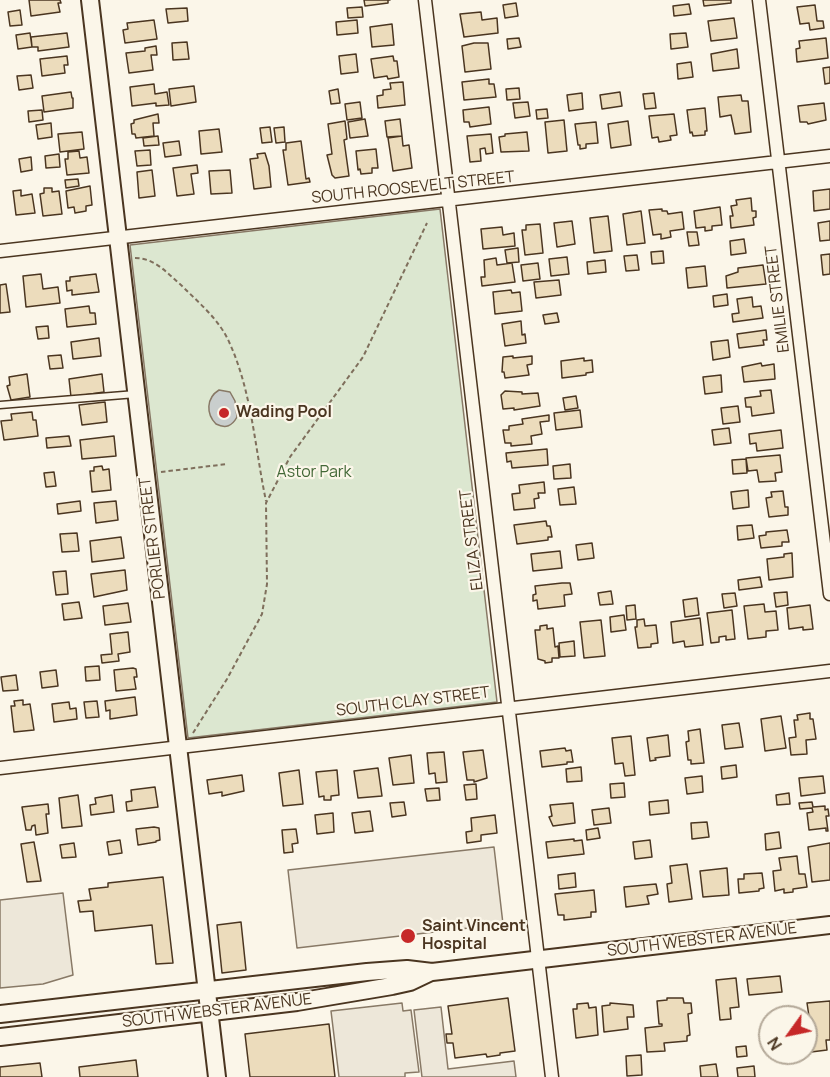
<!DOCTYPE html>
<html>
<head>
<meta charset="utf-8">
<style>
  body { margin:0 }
  #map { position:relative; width:830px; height:1077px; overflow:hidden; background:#fbf6e9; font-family:Manrope,sans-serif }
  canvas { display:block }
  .north { position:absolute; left:758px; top:1005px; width:60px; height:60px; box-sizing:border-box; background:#fbf6e9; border:2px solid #b4a999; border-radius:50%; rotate:237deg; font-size:16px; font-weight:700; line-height:24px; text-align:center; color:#4a3520 }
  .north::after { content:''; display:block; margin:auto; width:21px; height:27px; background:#c62828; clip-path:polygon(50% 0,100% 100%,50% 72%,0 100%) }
</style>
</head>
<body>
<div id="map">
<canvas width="830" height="1077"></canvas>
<div class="north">N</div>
</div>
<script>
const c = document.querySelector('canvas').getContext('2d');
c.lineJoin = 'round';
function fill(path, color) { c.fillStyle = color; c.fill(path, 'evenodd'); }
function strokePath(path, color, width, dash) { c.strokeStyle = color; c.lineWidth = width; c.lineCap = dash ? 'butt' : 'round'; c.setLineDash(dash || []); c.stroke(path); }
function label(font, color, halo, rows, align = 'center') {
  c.font = font + ' Manrope,sans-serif'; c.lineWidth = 4.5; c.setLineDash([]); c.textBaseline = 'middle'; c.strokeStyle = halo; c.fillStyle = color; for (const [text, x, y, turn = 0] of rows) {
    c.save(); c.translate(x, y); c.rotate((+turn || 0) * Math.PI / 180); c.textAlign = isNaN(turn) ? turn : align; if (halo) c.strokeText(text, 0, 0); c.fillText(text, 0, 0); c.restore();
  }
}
const green = new Path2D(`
  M440 209 497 702 188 738 130 245Z`);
fill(green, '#dce7d0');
strokePath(green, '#887966', 1.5);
const parking = new Path2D(`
  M494 847 503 924 297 948 288 870Z
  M63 893 73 975 43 984 0 988V900Z
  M402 1003 403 1011 411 1010 419 1072 405 1073V1077H339L331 1011Z
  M441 1007 448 1069 514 1061 516 1077H422L414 1010Z`);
fill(parking, '#ede7d9');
strokePath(parking, '#887966', 1.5);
const water = new Path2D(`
  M219 390 230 392 235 401 237 417C232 426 226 429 216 424 206 414 206 398 219 390Z`);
fill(water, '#c9cecd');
strokePath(water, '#887966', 1.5);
const building = new Path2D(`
  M29 0H60L61 3H58L60 12 31 16Z
  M364 0H390H388V3L365 6Z
  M703 0H731V3L704 6Z
  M516 3 518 16 505 18 503 5Z
  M689 4 691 14 674 16 673 6Z
  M815 5 817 21H823L824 28 810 30 809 23 800 24 797 7Z
  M362 7 363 17 348 18 347 8Z
  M187 8 188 21 168 23 166 9Z
  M20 10 22 25 10 26 8 12Z
  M481 12 482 20 497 18 498 33 464 37 460 14Z
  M734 18 737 38 711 41 708 21Z
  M154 20 157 39 125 43 123 30 128 29 127 23Z
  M357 20 358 33 337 35 336 22Z
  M392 24 394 45 372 47 370 27Z
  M30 33 32 47 18 49 16 35Z
  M67 33 69 47 38 51V47H32L31 37Z
  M686 33 688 47 671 49 670 34Z
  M519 38 521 47 508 49 507 39Z
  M826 38 828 58 797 62 796 49 800 48 799 41Z
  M187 42 189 59 173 60 172 43Z
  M474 43H488L491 69 465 72 462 46Z
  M156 46 157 55H151L153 70 129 73 126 53 145 51V48Z
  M737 49 739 68 713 71 711 54Z
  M356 54 358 72 341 74 339 56Z
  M67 56 68 65H64L65 73 42 76 40 59Z
  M393 56 394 61H397L399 77 388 79 387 76 374 78 371 59Z
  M691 62 693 77 678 79 677 64Z
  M830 67V83L825 84 823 68Z
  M31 75 33 88 19 90 17 76Z
  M489 79V84H494L496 97 464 100 462 82Z
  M403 82 405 105 378 108 377 96 383 95V90L391 89 390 83Z
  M154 84 155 94 167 92 169 105 156 106V103L132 106 130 87Z
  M194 86 196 102 171 106 169 89Z
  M519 88 520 99 507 100 506 89Z
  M338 89 340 103 331 104 329 91Z
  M71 92 72 98H73V108L44 112 42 96Z
  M620 92 622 106 602 109 600 95Z
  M582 93 583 109 569 111 567 95Z
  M654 93 656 108 645 109 643 94Z
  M741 95 742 101H748L751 132 735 134 731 115 720 117 718 97Z
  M360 102 362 118 347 120 345 104Z
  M528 102 530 116 515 118 513 103Z
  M824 103 826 120 808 124 807 122H800L798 106Z
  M489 107 491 124 470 127 469 122H464L463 110Z
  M705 108 707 131H705V135L693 136 692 132 690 133 687 110Z
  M547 109 548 118 537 119 536 110Z
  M42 110 43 120 29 122 28 111Z
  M158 114 159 123H153L154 136 136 138 135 134H132L131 124 134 123V120Z
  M674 114 677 135 670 136 671 140 659 142 658 137 652 138 649 116Z
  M365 119 368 136 350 138 348 122Z
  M400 119 402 136 387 137 385 121Z
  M564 120 567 151 548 153 545 122Z
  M345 121 347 139 344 140 349 176 335 178 332 175 327 155 332 154 328 124Z
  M628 121 631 145 611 148 608 124Z
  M596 122 598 143 586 144V148L580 149V145H578L575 124Z
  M51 123 52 137 38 139 36 125Z
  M270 127 272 142 262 143 260 128Z
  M284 127 285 142 276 143 274 128Z
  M219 129 222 152 201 154 199 131Z
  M82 132 84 149 60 152 58 134Z
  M527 132 529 151 501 152 499 137 505 136V134Z
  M491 134 493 153 486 154 485 148 480 149 481 161 470 162 467 136Z
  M158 136 159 145 144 146 143 138Z
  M402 136 403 146 409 145 412 168 393 171 388 138Z
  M179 141 181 155 165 157 163 143Z
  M301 141 306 179 309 178 310 182 288 185 283 150H286V143Z
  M376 149 378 168H372V173L361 174 360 169 358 170 356 151Z
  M150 150 151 165 137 166 135 151Z
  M79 151 80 158 87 157 89 173 67 175 65 159H68V152Z
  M265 153 269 166 271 187 254 189 250 159 258 158 257 154Z
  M59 154 60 167 46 168 45 156Z
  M31 157 32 170 21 172 19 159Z
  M197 165 198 173 191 174 194 194 177 196 173 168Z
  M152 170 155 196 139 198 137 172Z
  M230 170 232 193 211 194 209 171Z
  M78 179 79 186 66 188 65 180Z
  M90 186 92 205 86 206V211L75 213 74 207 68 208 66 191Z
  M44 188H52V192L59 191 62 214 43 216 40 194 44 193Z
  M830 189V209L814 211 813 191Z
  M21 190V196L32 194 35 213 16 215 13 191Z
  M751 198 752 211H756V217L753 218 754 225 731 228 730 216H733L731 206 737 205 736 200Z
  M720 207 722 225 712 226V230L705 231V227L696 228 694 211Z
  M662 209V211H667L668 214 682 212 684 229 670 231 671 237 661 239V234L653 235 649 210Z
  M641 211 645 243 627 245 623 214Z
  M608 216 612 251 594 253 590 218Z
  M572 221 575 244 557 247 554 223Z
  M830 221V240L820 241 818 223Z
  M540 224 543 253 525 255 522 230H526V225Z
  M502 227 503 235 514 233 515 246 483 249 481 229Z
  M687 232H697L699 245 689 246Z
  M744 239 746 253 731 255 730 241Z
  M518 248 519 262 507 263 505 250Z
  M663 251 664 263 652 264 651 252Z
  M830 254V274L823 275 821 255Z
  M637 255 639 270 626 271 624 256Z
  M567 257 569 274 551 276 549 259Z
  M496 258 497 265 512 263 515 282 482 286 481 277H485L484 260Z
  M605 260 606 272 588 274 587 262Z
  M538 263 540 279 523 281 521 265Z
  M763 265 766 284 727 288 726 276 738 272V268Z
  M705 266 707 286 688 288 686 268Z
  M41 274 43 289 58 287 60 303 26 307 23 276Z
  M96 274 99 292 72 295V290L67 291 66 281H70V277Z
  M559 280 561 295 536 298 534 282Z
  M6 284 10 312 0 313V285Z
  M511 290 512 293 520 292 522 311 495 314 493 292Z
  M727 294 728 305 714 307 713 296Z
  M752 297 753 307 761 306 763 318 733 322 732 314 739 313 737 299Z
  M89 306 90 313H95L96 324 67 327 65 309Z
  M557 313 559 322 545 324 543 315Z
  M521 321 522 335 525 334 526 343 505 346 502 324Z
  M48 326 49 338 38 339 36 327Z
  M766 330 767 340H763L764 345 739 348 737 334Z
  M99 338 101 356 73 359 71 342Z
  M728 340 730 357 713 360 711 342Z
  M61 355 63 368 50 369 48 356Z
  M513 356V358L532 356V364L527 365 529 375 505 378 504 372H502L503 357Z
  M584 358V361L592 360 593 372 586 373V375L562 378 561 361Z
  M761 363 762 366 774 364 775 379 744 382 742 367Z
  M27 374 30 397 11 400 7 386 10 385 9 377Z
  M102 374 104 392 71 397 69 379Z
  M721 375 722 392 705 394 703 377Z
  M771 390 774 413 752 416 751 407H746L745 398 761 396 760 391Z
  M505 391 522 392V394L538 393 540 406 514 410V408L503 409 501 395Z
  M576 396 578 408 565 410 563 398Z
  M105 402 107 422 82 425 79 405Z
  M738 406 740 422 723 424 721 408Z
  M580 410 582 427 556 430 554 413Z
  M32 412 33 420H36L38 436 4 440 1 421 12 420 11 414Z
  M549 415V421L540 422 542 434 531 436 532 444 511 446V443H505L503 430H509V426L523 424 522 419Z
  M729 428 731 443 714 445 712 430Z
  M781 430 783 448 757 451 756 443 750 444 749 434Z
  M69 436 71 446 47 448 46 438Z
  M114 436 116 456 82 459 80 440Z
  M547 449 548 465 512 468 511 461 507 462 506 453Z
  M780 455 782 472 775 473 776 481 759 482 757 470 748 471 746 458Z
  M746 459 747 473 733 474 732 460Z
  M570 464 571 478 554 479 553 466Z
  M102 466 103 470 109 469 111 490 92 492 90 471H94V467Z
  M54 472 56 486 46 487 44 473Z
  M544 482 545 493H538L539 498 534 499 535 508 514 510 512 494 520 493 519 485Z
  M574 487 576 504 560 505 558 489Z
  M748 490 749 507 733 509 731 492Z
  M783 491 785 507H788V515L769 517 766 498 772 497 771 492Z
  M80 501 81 511 58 514 57 504Z
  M116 501 118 520 96 523 94 503Z
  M546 521 547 526H550L552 537H548V540L517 544 514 525Z
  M752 525 754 538 738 540 737 526Z
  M787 530 789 542H782V546L761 548 759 536 766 535V532Z
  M77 533 79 551 62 552 60 534Z
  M121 537 124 558 92 562 90 541Z
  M592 543 594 558 578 560 576 545Z
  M560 551 562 568 533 571 531 554Z
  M792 553 793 577 769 580 767 559 784 557V554Z
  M125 570 127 590 94 597 91 574Z
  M66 571 68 594 56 595 53 572Z
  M760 577 762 587 739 590 738 580Z
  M562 583H570L572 594 564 595 565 606 538 609 537 600 533 601V595L536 594 535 586Z
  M611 591 613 604 600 605 598 593Z
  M787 592 788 605 776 607 774 593Z
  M735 593 737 606 724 608 722 594Z
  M697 598 699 615 685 617 683 600Z
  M79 602 82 618 64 620 62 604Z
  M128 603 131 622 105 625 103 606Z
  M764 604 765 612 776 611 778 630 766 631V637L748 639 744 606Z
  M635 605 636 619 627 620 626 606Z
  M810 605 813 629 803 630V627L789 629 787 608Z
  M732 610 735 639 726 640V636L719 637V642L711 643 707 613Z
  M624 615 626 630 611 632 610 617Z
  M700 618 703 645 685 647 684 641 673 643 671 622Z
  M644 619 645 626 656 625 658 643 651 644V647L638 648 635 627H637V620Z
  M601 620 605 656 584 658 580 622Z
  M547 625V629L553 628 555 647 558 646 559 658H552V662L545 663V661L538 659 535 630H540V626Z
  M128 632 130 652 118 654 119 661 102 663 101 655 112 654 110 634Z
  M574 641 575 656 560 657 559 643Z
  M99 666 100 680 86 681 85 667Z
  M133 668 136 669 137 677H134L136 689 116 691 114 670Z
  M56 670 58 686 42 688 40 672Z
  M16 675 18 690 3 691 1 677Z
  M135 697 137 715 110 719V710L106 711 105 701Z
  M23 700V705L30 704 34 730 14 732 11 706H15L14 701Z
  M97 701 99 717 86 718 84 702Z
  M69 702 70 709 76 708 77 719 54 722 52 704Z
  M810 713V719H813L816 739 806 740 807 754 791 755 789 738 796 737 794 720H798L797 715Z
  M781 716 786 748 765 751 761 719Z
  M739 723 743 747 725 749 722 725Z
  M700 729 704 763 691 764V760H688L686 742 689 741 688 731Z
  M668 735 670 756 655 758 656 760 650 761 647 738Z
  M631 736 635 775 625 776 623 763 615 764 612 738Z
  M565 748 566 751 571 750 573 762H567V764L542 767 540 751Z
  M483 750 487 778 474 782V780H467L463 752Z
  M444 752 447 782 436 783 435 773 429 774 427 753Z
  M411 755 414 783 393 785 389 758Z
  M736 765 737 777 722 779 721 767Z
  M581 767 582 781 567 782 566 769Z
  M378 768 382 796 358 798 354 771Z
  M299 770 303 804 283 806 279 773Z
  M337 770 339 795 331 796V800H324V796L319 797 316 772Z
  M242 775 244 791 222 796V792L209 794 207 780Z
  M702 776 703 792 687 794 685 778Z
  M823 776 825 793 801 796 799 778Z
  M624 783 625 797 611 798 610 784Z
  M476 784 477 799 466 800 464 785Z
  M155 787 158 807 127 811 126 802 132 801 131 790Z
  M439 788 440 800 427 801 425 789Z
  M789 793 790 804 777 805 776 795Z
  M78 795 82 826 62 828 59 798Z
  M112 795 114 812 91 815 90 805 96 804 95 798Z
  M668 800 669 813 650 815 649 802Z
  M404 802 406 815 392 817 390 803Z
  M812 802 813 807 825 806V810L828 809 829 816H826L828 831H826V828L809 830 807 813 813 812 812 808 800 809 799 803Z
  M573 803 575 823 553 826 549 817 552 816 550 805Z
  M48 804 49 814H46L48 833 36 835 35 825 32 826 31 830H26L22 807Z
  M609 808 611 823 594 825 592 810Z
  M370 811 373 831 355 833 352 813Z
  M333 813 334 832 317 834 315 815Z
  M495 815 497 833 481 835V841L467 843 466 832 472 831 471 818Z
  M707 822 709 837 692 839 691 823Z
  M154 827 159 828 160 840 156 841V842L138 845 136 829Z
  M598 828 600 838 587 840 586 830Z
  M296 829 298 843 292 844 293 852 284 853 282 830Z
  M779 832 781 848 766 850 765 834Z
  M574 839V841L582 840 584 854 548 858 546 842Z
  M120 840 122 853 109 855 107 842Z
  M650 840 652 857 635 859 633 842Z
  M34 842 41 881 27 882 21 844Z
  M74 843 76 857 62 858 60 845Z
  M830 843V880L812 882 808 847Z
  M797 856 799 874H805L807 887 793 889V892L784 893V889L775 891 773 871 781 870 779 858Z
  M687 864 692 899 669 902 667 884 672 883 670 866Z
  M727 868 729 895 703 897 700 871Z
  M575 873 576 887 559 889 558 875Z
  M762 873 764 888 759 889V891L739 893 738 879H744V874Z
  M163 877 173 963 156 964 152 925 95 931 93 911 80 912 78 901 91 900 89 889 108 887V883Z
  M656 884 658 894 647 896 649 904 626 907 624 887Z
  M594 890 596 912H591V917L564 920V915H558L555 894Z
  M241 922 246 970 222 973 217 925Z
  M780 976 782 992 749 995 747 979Z
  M736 978 739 1007 730 1008 731 1019 720 1020 716 980Z
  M508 998 515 1051 500 1053V1055L487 1057 486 1054 455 1058 453 1043H447L446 1034H452L448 1006Z
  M667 998H683L684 1003H691L692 1013 688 1014 690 1035 687 1036V1041L664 1043 665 1051 647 1052 645 1028 662 1026V1024H659L657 1001 667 1000Z
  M830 1001V1040H826L827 1050 811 1052 807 1023H810L807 1003Z
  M588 1003 589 1008 596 1007 598 1035 576 1038 573 1009H577V1004Z
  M610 1003 633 1005 634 1017H627L628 1029 604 1032 602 1006 610 1005Z
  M329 1024 335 1077H250L245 1034Z
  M746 1046 747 1056 737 1057 736 1047Z
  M641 1055 642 1075 627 1076 626 1056Z
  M136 1060 138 1077H80L79 1067Z
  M40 1063 42 1077H0V1067Z
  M716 1064 718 1077H701L700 1066Z
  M754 1066 755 1077H738L737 1068Z`);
fill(building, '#ecdcbc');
strokePath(building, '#4a3520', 1.5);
const lane = new Path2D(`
  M0 405 136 394`);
const street = new Path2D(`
  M425 0 552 1077
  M759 0 830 594
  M0 251 830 156
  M0 768 830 671`);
const secondary = new Path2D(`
  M90 0 217 1077
  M0 1014 367 972 407 969 432 972 830 925
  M0 1037 297 1002 392 986 410 982 431 972`);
strokePath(lane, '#4a3520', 9);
strokePath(street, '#4a3520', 15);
strokePath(secondary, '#4a3520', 20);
strokePath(new Path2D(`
  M135 258C155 258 167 273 181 285 199 303 220 320 230 344 252 393 255 449 266 501
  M161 472 227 464
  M193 733 227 679 262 614 267 584 266 503 290 457 363 357 427 223`), '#7f6f5c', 2, [4.5, 3]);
strokePath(lane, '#fbf6e9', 6);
strokePath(street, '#fbf6e9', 12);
strokePath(secondary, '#fbf6e9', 16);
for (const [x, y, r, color] of [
  [224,413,6,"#c62828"],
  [408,936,8,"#c62828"]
]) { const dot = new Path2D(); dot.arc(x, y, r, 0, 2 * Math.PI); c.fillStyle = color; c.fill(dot); strokePath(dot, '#fbf6e9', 2); }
label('16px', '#4a3520', '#fbf6e9', [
  ["SOUTH ROOSEVELT STREET",413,188,-6],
  ["EMILIE STREET",778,299,-97],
  ["PORLIER STREET",153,538,-97],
  ["ELIZA STREET",472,540,-97],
  ["SOUTH CLAY STREET",413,702,-7],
  ["SOUTH WEBSTER AVENUE",702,940,-7],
  ["SOUTH WEBSTER AVENUE",217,1011,-7]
]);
label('bold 16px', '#4a3520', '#fbf6e9', [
  ["Wading Pool",236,413],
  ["Saint Vincent",422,927],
  ["Hospital",422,945]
], 'left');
label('16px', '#436837', '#fbf6e9', [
  ["Astor Park",314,473]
]);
</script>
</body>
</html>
